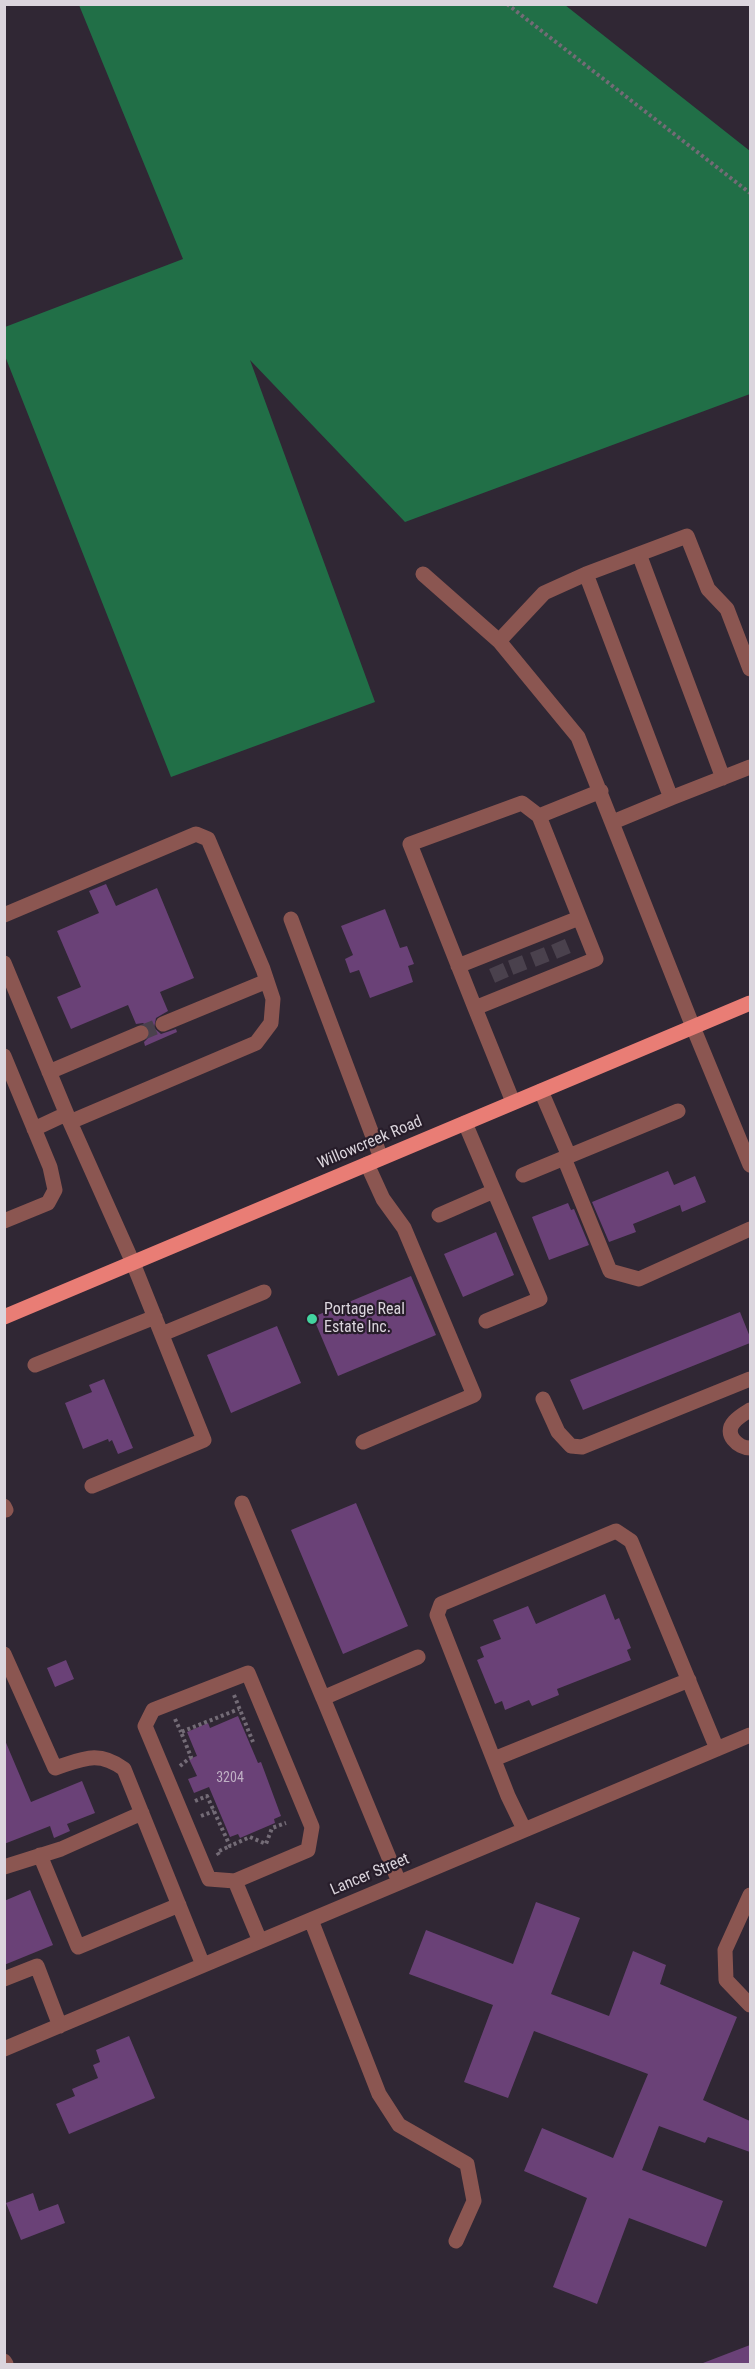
<!DOCTYPE html>
<html>
<head>
<meta charset="utf-8">
<style>
  body { margin:0 }
  #map { position:relative; width:755px; height:2369px; overflow:hidden; background:#302734; font-family:"Roboto Condensed",sans-serif }
  canvas { display:block }
  .frame { position:absolute; inset:0; border:6px solid #dbd5dd; pointer-events:none }
</style>
</head>
<body>
<div id="map">
<canvas width="755" height="2369"></canvas>
<div class="frame"></div>
</div>
<script>
const c = document.querySelector('canvas').getContext('2d');
c.lineJoin = 'round';
function fill(path, color) { c.fillStyle = color; c.fill(path, 'evenodd'); }
function strokePath(path, color, width, dash) { c.strokeStyle = color; c.lineWidth = width; c.lineCap = dash ? 'butt' : 'round'; c.setLineDash(dash || []); c.stroke(path); }
function label(font, color, halo, rows, align = 'center') {
  c.font = font + ' "Roboto Condensed",sans-serif'; c.lineWidth = 4.5; c.setLineDash([]); c.textBaseline = 'middle'; c.strokeStyle = halo; c.fillStyle = color; for (const [text, x, y, turn = 0] of rows) {
    c.save(); c.translate(x, y); c.rotate((+turn || 0) * Math.PI / 180); c.textAlign = isNaN(turn) ? turn : align; if (halo) c.strokeText(text, 0, 0); c.fillText(text, 0, 0); c.restore();
  }
}
fill(new Path2D(`
  M79 5H565L750 151V394L405 522 250 360 375 702 171 777 5 356V327L183 259Z`), '#216f47');
fill(new Path2D(`
  M106 884 116 906 157 888 194 978 160 992 168 1011 156 1018 154 1028 161 1034 176 1029 177 1032 145 1046 144 1042 151 1035 150 1029 143 1023 136 1024 128 1005 71 1029 57 997 81 987 57 931 99 913 89 891Z
  M385 909 400 948 407 946 414 964 408 966 413 982 370 998 359 970 350 973 345 959 353 955 341 926Z
  M668 1171 674 1185 695 1176 706 1202 682 1212 680 1205 633 1224 636 1232 609 1242 592 1202Z
  M568 1203 571 1210 574 1209 589 1245 549 1260 532 1217Z
  M496 1232 514 1275 463 1297 444 1254Z
  M411 1276 436 1335 338 1376 313 1317Z
  M740 1312 750 1337V1343L583 1410 570 1380Z
  M277 1326 301 1383 231 1413 207 1355Z
  M104 1379 133 1448 118 1454 112 1440 109 1442 108 1439 83 1449 65 1403 92 1392 89 1385Z
  M356 1503 408 1626 343 1654 291 1530Z
  M605 1594 615 1620 619 1618 631 1648 627 1650 631 1660 557 1689 559 1695 532 1706 529 1700 505 1710 502 1701 495 1704 477 1660 484 1657 480 1647 501 1639 493 1620 528 1606 536 1624Z
  M66 1660 74 1679 55 1687 47 1668Z
  M238 1716 258 1763 261 1762 281 1816 274 1819 275 1823 240 1838 238 1834 230 1837 209 1787 194 1793 188 1779 197 1776 189 1759 197 1756 187 1732 208 1723 210 1728Z
  M4 1738 31 1802 82 1781 95 1813 67 1824 70 1831 54 1838 50 1826 4 1844Z
  M30 1890 53 1945 4 1965V1901Z
  M536 1902 580 1918 551 1994 609 2016 633 1951 666 1965 660 1984 737 2017 703 2100 750 2121V2152L708 2137 705 2143 659 2126 642 2170 723 2201 706 2247 629 2218 597 2304 553 2287 587 2198 524 2171 542 2128 613 2158 648 2074 534 2031 508 2098 464 2082 493 2005 409 1974 426 1930 513 1964Z
  M129 2036 155 2098 69 2134 56 2104 75 2096 72 2089 98 2078 93 2065 100 2062 96 2050Z
  M33 2193 39 2211 58 2204 65 2223 21 2240 6 2203Z
  M750 2345V2364H703V2363Z`), '#6a4177');
strokePath(new Path2D(`
  M558 942 566 961
  M537 950 545 970
  M515 958 523 979
  M496 966 505 987
  M141 1033 163 1024`), '#4a414d', 15, [15, 8]);
strokePath(new Path2D(`
  M507 4 750 193
  M234 1695 253 1742
  M175 1719 181 1732
  M180 1766 191 1757 181 1732 239 1709
  M195 1801 207 1796 230 1846 250 1837 266 1844 272 1828 286 1823
  M201 1816 214 1811
  M219 1855 217 1852 230 1846`), '#736b76', 4, [3, 3]);
strokePath(new Path2D(`
  M639 554 723 778
  M423 574 499 641 578 737 693 1027 750 1165
  M586 574 671 798 750 767
  M499 641 544 593 586 574 687 536 708 589 727 609 750 669
  M613 822 671 798
  M4 915 196 834 208 839 263 969 273 999 271 1023 256 1043 70 1122
  M291 919 381 1158
  M4 963 70 1122 133 1263 204 1440 92 1486
  M458 966 579 918
  M475 1008 410 844 522 803 539 816
  M163 1024 267 981
  M4 1056 50 1167 55 1190 48 1203 4 1221
  M49 1072 141 1033
  M541 1091 569 1156 678 1111
  M513 1102 475 1008 596 959 539 816 601 791
  M465 1123 540 1299 486 1321
  M34 1129 66 1114
  M564 1158 610 1271 639 1279 750 1229
  M523 1175 569 1156
  M439 1215 494 1191
  M162 1334 264 1292
  M35 1365 155 1317
  M543 1399 558 1432 571 1446 582 1447 750 1379
  M750 1410C745 1413 738 1417 734 1422 723 1434 738 1448 750 1448
  M363 1442 474 1395 404 1228 383 1199 367 1164
  M242 1503 323 1698
  M4 1506 6 1510
  M4 1654 55 1768C83 1759 98 1750 124 1769L203 1965
  M494 1759 689 1680
  M524 1829 508 1796 437 1615 441 1604 616 1531 631 1541 717 1749
  M40 1855 78 1947 179 1905
  M4 1867 61 1849 142 1813
  M235 1881 209 1879 145 1726 153 1710 248 1673 312 1827 308 1850 235 1881 260 1941
  M399 1882 323 1698 418 1657
  M750 1895 725 1950 726 1980 750 2005
  M311 1920 379 2094 399 2125 467 2164 474 2201 456 2241
  M4 1979 37 1966 60 2026
  M4 2049 750 1735
  M4 2361 6 2364`), '#8b5651', 15);
strokePath(new Path2D(`
  M4 1317 750 1003`), '#e97d75', 15);
for (const [x, y, r, color] of [
  [312,1319,6,"#43d4a0"]
]) { const dot = new Path2D(); dot.arc(x, y, r, 0, 2 * Math.PI); c.fillStyle = color; c.fill(dot); strokePath(dot, '#271d2a', 2); }
label('14px', '#bfb0c4', null, [
  ["3204",230,1778]
]);
label('16px', '#dbd5dd', '#271d2a', [
  ["Willowcreek Road",370,1143,-23],
  ["Lancer Street",370,1875,-23]
]);
label('16px', '#dbd5dd', '#271d2a', [
  ["Portage Real",324,1310],
  ["Estate Inc.",324,1328]
], 'left');
</script>
</body>
</html>
